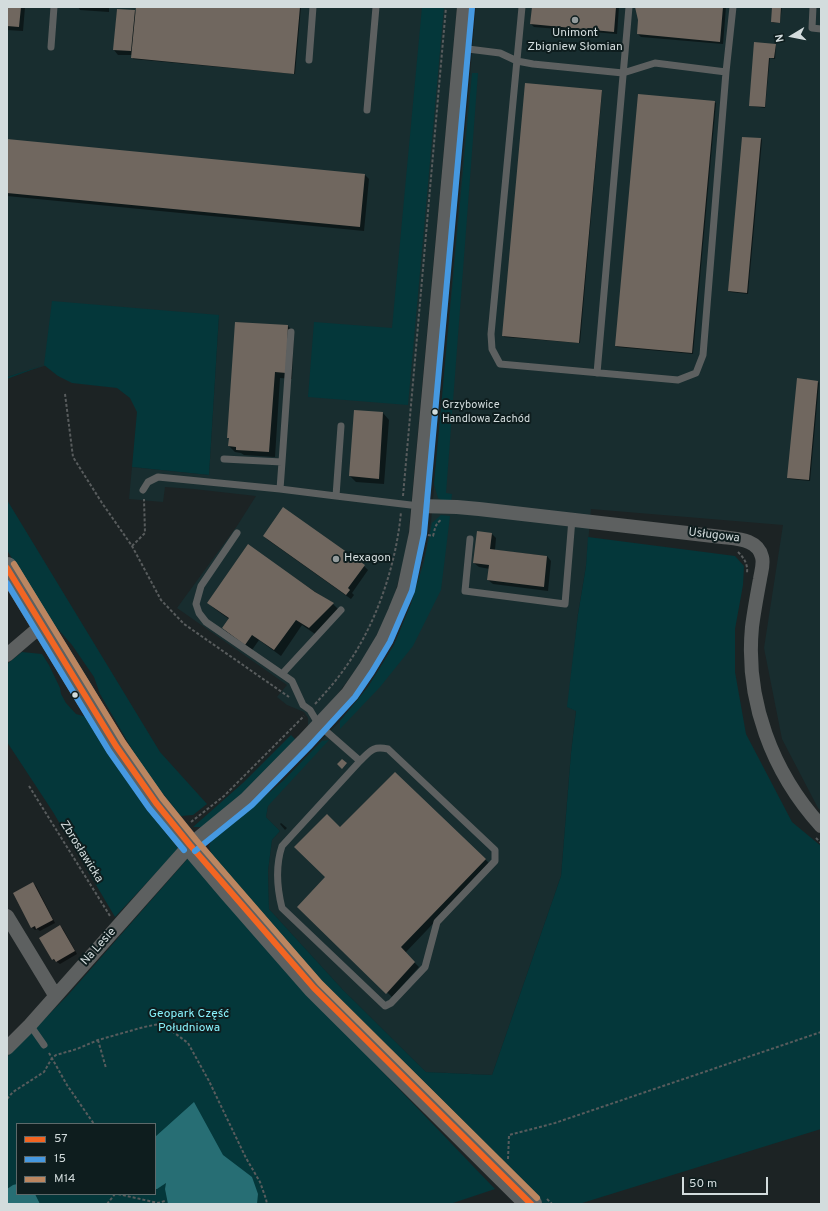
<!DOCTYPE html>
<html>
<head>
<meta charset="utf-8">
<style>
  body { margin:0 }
  #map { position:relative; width:828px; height:1211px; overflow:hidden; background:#1c2324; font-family:Overpass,sans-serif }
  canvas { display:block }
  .frame { position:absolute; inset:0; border:8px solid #d3dcdd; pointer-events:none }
  .legend { position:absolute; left:16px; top:1123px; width:140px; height:72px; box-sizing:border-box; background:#0e1d1e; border:1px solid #5d696a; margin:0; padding:5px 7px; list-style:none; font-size:12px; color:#d3dcdd }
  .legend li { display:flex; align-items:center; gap:8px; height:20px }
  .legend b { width:20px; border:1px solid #5d696a }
  .north { position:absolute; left:772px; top:16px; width:40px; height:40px; -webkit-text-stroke:3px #0e1d1e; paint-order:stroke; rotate:260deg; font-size:11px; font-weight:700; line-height:16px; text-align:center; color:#d3dcdd }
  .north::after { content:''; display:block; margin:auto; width:14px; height:18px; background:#d3dcdd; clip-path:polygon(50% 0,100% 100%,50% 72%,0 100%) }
  .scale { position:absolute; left:682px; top:1177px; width:86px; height:18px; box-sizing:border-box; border:2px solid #d3dcdd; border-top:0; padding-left:5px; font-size:12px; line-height:14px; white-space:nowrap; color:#d3dcdd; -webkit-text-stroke:3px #0e1d1e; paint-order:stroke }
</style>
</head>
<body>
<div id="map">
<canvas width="828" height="1211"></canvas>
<div class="frame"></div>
<ul class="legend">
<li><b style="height:5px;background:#f26522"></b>57</li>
<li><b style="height:5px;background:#4699e1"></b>15</li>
<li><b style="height:5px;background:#bb8660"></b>M14</li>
</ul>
<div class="north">N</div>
<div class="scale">50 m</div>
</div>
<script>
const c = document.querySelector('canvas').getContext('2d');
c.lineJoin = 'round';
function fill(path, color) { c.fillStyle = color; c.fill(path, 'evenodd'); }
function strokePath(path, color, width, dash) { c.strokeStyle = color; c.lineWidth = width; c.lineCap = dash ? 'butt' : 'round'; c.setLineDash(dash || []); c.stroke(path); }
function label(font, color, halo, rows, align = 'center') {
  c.font = font + ' Overpass,sans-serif'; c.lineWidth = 4; c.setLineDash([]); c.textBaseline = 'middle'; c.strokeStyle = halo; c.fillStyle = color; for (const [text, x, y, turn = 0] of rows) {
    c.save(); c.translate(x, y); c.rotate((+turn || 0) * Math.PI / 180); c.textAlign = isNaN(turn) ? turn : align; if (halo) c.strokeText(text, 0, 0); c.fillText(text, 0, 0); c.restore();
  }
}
fill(new Path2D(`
  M7 7H457L407 551 393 600 382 626 361 663 327 708 308 729V718L304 712 287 705 277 697 287 685 177 608 237 526 256 496 194 489 165 487 163 502 129 499 132 467 209 475 219 315 7 377Z
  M476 7H821V811L818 808 782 739 764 648 783 525 591 509 586 566 578 614 568 707 576 710 571 753 561 876 492 1075 426 1072 343 990 269 909 268 871 272 840 280 831 266 817 268 806 262 799 284 780 340 721 368 687 394 645 411 604 425 554 431 522Z`), '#182d2f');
fill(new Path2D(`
  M422 7H444L408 405 308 397 314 322 392 328Z
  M472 73H478L446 493 452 494 451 503 445 502 438 498 434 484Z
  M52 301 219 315 209 475 132 467 137 412 130 398 117 388 72 383 58 376 44 365 7 379V377L44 365Z
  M7 500 160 752 207 804 193 815 181 816 144 770 100 694 94 677 72 645 57 628 31 591 7 550Z
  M441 515 450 516 441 590 413 646 380 687 340 729V721L368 687 394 645 411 604 424 562 432 523Z
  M588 537 735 556 744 566 743 585 735 629V672L746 734 792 822 821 846V1129L579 1204H543L415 1077 259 916 212 857 209 846 214 835 248 811 284 780 322 741 329 740 268 806 266 817 280 831 272 840 268 871 269 909 343 990 426 1072 492 1075 561 876 571 753 576 711 567 707 578 614 586 566Z
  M22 652 42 654 49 665 60 688 61 694 66 703 76 714 87 717 181 846 115 917 53 812 7 742V664Z
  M291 735 296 740 250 788 202 827H193L244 782Z
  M190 856 285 970 495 1189 450 1204H7V1057L68 995ZM17 1124H155V1194H17Z`), '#04373a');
fill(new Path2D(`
  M194 1102 223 1155 252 1177 258 1194 257 1204H168L165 1189 166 1183 157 1189H155V1137Z
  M17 1184V1194H35L40 1204H7V1189L13 1185Z`), '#276e74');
fill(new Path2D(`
  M7 7H25L23 31 7 30Z
  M78 7H109V12L80 10Z
  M137 7H301L295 74 133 59 132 55H118L114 50 117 10 135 11 136 13Z
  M533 7H619L617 34 534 27 531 24Z
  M636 7H726L723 44 641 37 638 34 639 20Z
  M773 7H782L780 23H773L772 22Z
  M755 43 775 45 776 46 775 59 770 58 765 108 751 106 750 105Z
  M601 91 602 92 580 343 504 337 503 335Z
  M714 102 716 103 693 354 617 347 616 346Z
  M761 139 762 140 748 294 730 292 729 291Z
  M7 140 365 175 369 179 364 231 7 196Z
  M236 323 288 326 294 332 292 379 280 378 275 457 244 455 241 453 235 452 229 446 230 439 228 438Z
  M798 380 818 382 819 383 810 481 790 479 788 478Z
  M355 411 383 413 389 420 384 484 356 482 350 476Z
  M492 534 496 538 495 550 547 556 551 561 548 591 493 584 488 580 490 569 479 567 474 563Z
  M264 536 364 566 368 570 352 593 354 595 351 599 268 540Z
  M248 546 333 604 339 610 315 634 302 625 281 656 259 640 252 650 229 634 223 628 229 619 215 609 208 603Z
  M821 742V759L820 758Z
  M395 774 490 864 405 953 419 967 392 997 298 907 326 877 340 829Z
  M281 823 287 828 285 830 280 824Z
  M33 883 36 886 55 923 40 931 37 929 35 930 32 927Z
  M60 926 63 929 77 954 60 964 52 959Z`), '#0007');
fill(new Path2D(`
  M7 7H21L19 27 7 26Z
  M136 7H300L294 74 131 58Z
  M532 7H616L614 32 530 24Z
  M635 7H723L720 42 637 34 638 20Z
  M772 7H781L780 23 771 22Z
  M117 9 135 10 131 51 113 50Z
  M754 42 776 44 774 58H769L765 107 749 106Z
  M525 83 602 90 579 343 502 336Z
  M638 94 715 101 692 353 615 346Z
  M742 137 761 138 747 293 728 291Z
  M7 139 365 174 360 227 7 193Z
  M235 322 288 325 286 373 275 372 269 452 236 450V447L228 446 229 438H227Z
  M797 378 818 381 809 480 787 478Z
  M354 410 383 412 379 479 349 476Z
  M283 507 365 565 348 588 350 590 346 595 263 536Z
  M477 531 492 533 490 549 547 556 544 587 487 580 489 565 473 563Z
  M248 544 315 592 334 603 309 628 296 620 274 650 252 635 245 645 222 628 229 618 207 603Z
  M342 759 347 763 342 769 337 764Z
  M395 772 486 859 401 947 415 962 386 994 297 907 325 877 294 847 327 814 340 827Z
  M33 882 53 920 36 929 35 926 31 928 13 893Z
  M60 925 75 951 56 962 54 959 52 960 39 938Z`), '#70675f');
strokePath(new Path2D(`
  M65 394 73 457 102 503 132 546 161 600 184 624 289 697
  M403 496 446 7
  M428 535 433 536C435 529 435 524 441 520
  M132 546 145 533 144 499
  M738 552C744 558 748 564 747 573
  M315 704C326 692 336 681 345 668 376 625 396 566 401 512
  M29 786 110 916
  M191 822 224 796 304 716
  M816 838 821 843
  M98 1040 106 1068
  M49 1053 67 1085 94 1124
  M7 1099 13 1092 44 1072 52 1058 56 1055 77 1049 98 1040 144 1027 159 1024 168 1028 188 1043 209 1081 246 1158 260 1182 266 1199 267 1204
  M508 1159 509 1135 555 1123 821 1032
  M118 1194 158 1203 165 1201
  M547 1199 552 1204
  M107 1204 115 1194`), '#585c5d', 2, [3, 2]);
strokePath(new Path2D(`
  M522 7 491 334 492 349 500 364 678 380 696 373 703 355 726 72 733 7
  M813 7 812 28 821 29
  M51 47 54 7
  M460 48 500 53 517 61 533 64 623 73 655 63 726 72
  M309 60 313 7
  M367 110 376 7
  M597 373 629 7
  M341 426 336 496 419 506
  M224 459 282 462 280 489 336 496
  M282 462 291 332
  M143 490 148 482 158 477 280 489
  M237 533 201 586 196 604 199 613 206 622 292 681 303 705 310 710 319 725 360 761 282 846C275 867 277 888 282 908L385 1006 391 1003 425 967 437 922 495 861V850L388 749C373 746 371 750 360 761
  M470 539 465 591 565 604 572 519
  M282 674 341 610
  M30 1025 44 1045`), '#5d6060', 7);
strokePath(new Path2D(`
  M419 506 457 507 479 509 722 537C737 539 758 539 762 557 764 564 761 572 760 579 757 595 754 611 752 627 745 700 772 772 821 826
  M7 655 41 626
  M7 916 55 995
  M7 1048 30 1025 190 845 246 799 303 741 348 693 365 668 383 638 395 611 404 589 416 533 464 7`), '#5d6060', 14);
strokePath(new Path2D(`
  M7 568 116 746 156 803 190 845 229 891 314 988 531 1204`), '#5d6161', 22);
strokePath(new Path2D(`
  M7 568 116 746 156 803 190 845 314 988 531 1204`), '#f26522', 6);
strokePath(new Path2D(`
  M7 583 109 751 149 808 184 850
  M195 851 252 805 309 747 355 697 372 672 390 642 402 614 412 591 424 534 472 8`), '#4699e1', 6);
strokePath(new Path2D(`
  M14 564 123 742 162 798 196 840 320 983 537 1198`), '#bb8660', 6);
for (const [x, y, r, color] of [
  [575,20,4,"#939b9c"],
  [435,412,3.5,"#d3dcdd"],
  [336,559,4,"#939b9c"],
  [75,695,3.5,"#d3dcdd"]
]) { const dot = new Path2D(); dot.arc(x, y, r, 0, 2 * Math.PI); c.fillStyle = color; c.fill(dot); strokePath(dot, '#0e1d1e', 1.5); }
label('11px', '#d3dcdd', '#0e1d1e', [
  ["Grzybowice",442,406],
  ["Handlowa Zachód",442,420]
], 'left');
label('12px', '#d3dcdd', '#0e1d1e', [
  ["Unimont",575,34],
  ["Zbigniew Słomian",575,48],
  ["Hexagon",344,559,"left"]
]);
label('12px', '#d3dcdd', '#0e1d1e', [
  ["Usługowa",714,536,7],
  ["Zbrosławicka",81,852,58],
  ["Na Lesie",99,947,-48]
]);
label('12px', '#88f1fb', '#0e1d1e', [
  ["Geopark Część",189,1015],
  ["Południowa",189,1029]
]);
</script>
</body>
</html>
